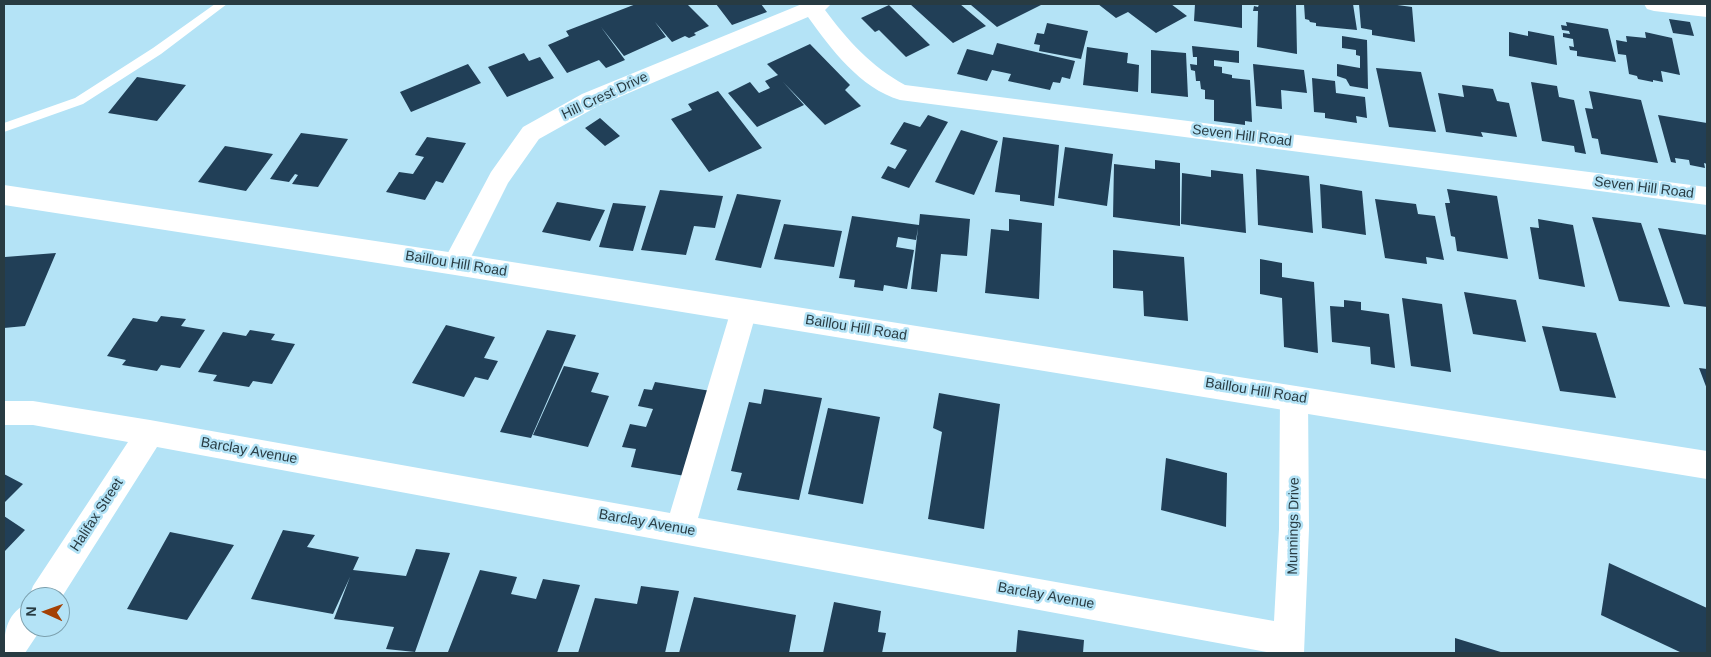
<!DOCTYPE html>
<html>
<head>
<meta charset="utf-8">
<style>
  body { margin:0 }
  #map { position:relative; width:1711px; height:657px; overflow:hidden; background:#b4e3f6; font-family:Helvetica,sans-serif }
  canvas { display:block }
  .frame { position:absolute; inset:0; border:5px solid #283b42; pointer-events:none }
  .north { position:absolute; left:20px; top:587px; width:50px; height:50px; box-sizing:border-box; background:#b4e3f6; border:1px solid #7ca0ae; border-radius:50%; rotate:272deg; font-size:14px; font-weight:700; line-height:20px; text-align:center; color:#283b42 }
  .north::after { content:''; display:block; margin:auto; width:18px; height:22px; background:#a44104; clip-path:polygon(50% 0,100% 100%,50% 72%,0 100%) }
</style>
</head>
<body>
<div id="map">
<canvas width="1711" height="657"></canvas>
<div class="frame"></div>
<div class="north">N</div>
</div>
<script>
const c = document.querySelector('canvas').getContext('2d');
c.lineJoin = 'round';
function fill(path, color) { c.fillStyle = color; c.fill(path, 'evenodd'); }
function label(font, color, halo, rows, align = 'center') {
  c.font = font + ' Helvetica,sans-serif'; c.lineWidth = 5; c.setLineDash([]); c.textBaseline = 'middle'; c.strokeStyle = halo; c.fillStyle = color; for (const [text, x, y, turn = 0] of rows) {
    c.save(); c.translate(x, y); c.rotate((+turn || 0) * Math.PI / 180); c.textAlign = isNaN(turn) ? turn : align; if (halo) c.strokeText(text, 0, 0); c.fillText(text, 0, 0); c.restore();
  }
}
fill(new Path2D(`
  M636 4H687L709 26 694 33 696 35 689 38 685 36 672 42 655 22 666 37 624 56 601 27 625 60 606 68 599 60 567 73 548 45 569 36 566 31Z
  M716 4H761L767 12 732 25Z
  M910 4H960L986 26 953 43Z
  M1043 4 997 27 971 5 972 4Z
  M1098 4H1171L1187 16 1156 33 1128 12 1116 18Z
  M1195 4H1242V28L1194 21Z
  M1259 4H1296L1297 54 1257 47 1258 11H1253L1254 6 1258 7Z
  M1304 4H1353L1357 30 1316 26V23L1310 22 1309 20 1305 19Z
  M1359 4H1390L1412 7 1415 42 1372 35V30L1361 28Z
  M889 5 930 45 906 57 879 30 875 32 861 18Z
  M1669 19 1690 22 1694 36 1673 33Z
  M1566 22 1608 29 1616 62 1577 56V51L1570 50 1569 46 1574 47 1573 39 1563 37V33L1570 34 1569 31 1562 30 1561 25 1567 26Z
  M1047 23 1088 31 1081 59 1039 51 1040 45 1034 44 1037 33 1044 34Z
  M1528 31 1554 36 1557 65 1509 56V32L1528 36Z
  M1645 32 1672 38 1680 75 1661 71 1663 82 1653 80V82L1638 79 1637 76 1629 74 1626 55 1618 54 1616 40 1627 42 1626 36 1646 38Z
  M1342 36 1367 40 1368 89 1350 86 1346 79 1337 76V64L1360 68V56L1356 55V50L1342 48Z
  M997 43 1075 61 1070 79 1062 77 1060 83 1053 82 1050 90 1008 81 1011 74 992 70 987 81 957 74 967 49 993 55Z
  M810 44 850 85 845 90 861 106 825 125 783 82 804 105 757 127 728 93 750 82 759 93 770 88 765 81 778 75 767 64Z
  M1192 46 1239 51V63L1214 60V66L1222 67V73L1232 75V78L1250 80 1252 122 1245 121V125L1214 121V100L1205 99V90L1201 89 1200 81H1196L1195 71 1191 70 1190 64 1197 65V57H1193Z
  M1087 47 1128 53 1127 63 1139 65 1138 92 1083 85Z
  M1151 50 1186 53 1188 97 1151 93Z
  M524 53 529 61 540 57 554 78 507 97 488 67Z
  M468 64 481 83 411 112 400 92Z
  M1253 64 1304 70 1307 93 1281 90 1282 109 1256 106Z
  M1376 68 1421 72 1436 132 1389 127Z
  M137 77 186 85 157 121 108 113Z
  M1312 78 1335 81 1336 93 1365 97 1367 118 1356 116 1357 123 1325 118V113L1314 112Z
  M1531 82 1557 86 1559 97 1574 100 1586 154 1575 152 1574 146 1542 141Z
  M1462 85 1493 89 1497 101 1509 103 1517 137 1481 132 1483 137 1446 132 1438 93 1464 97Z
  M718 91 762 148 709 172 671 119 692 110 688 104Z
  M1589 91 1641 100 1658 163 1601 154 1598 139 1592 138 1585 108 1593 109Z
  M928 115 948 122 909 188 881 178 888 166 895 169 907 150 890 144 904 122 920 127Z
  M1658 115 1707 123V164L1704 163 1705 168 1690 165 1689 160 1675 158 1676 163 1671 162Z
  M600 118 620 136 605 146 585 128Z
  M961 130 998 141 974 195 935 182Z
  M301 133 348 139 318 187 292 184 298 175 295 174 289 182 270 179Z
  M427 137 466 143 443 183 436 181 425 200 386 192 399 172 413 174 424 157 415 155Z
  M1003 137 1059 145 1054 206 1020 201V195L995 192Z
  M225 146 273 154 246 191 198 182Z
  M1065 147 1113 154 1107 206 1058 198Z
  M1155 160 1180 163V226L1113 217 1114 164 1155 169Z
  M1256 169 1309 176 1313 233 1258 225Z
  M1211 170 1243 174 1246 233 1181 224 1182 173 1211 177Z
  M1320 184 1362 191 1366 235 1322 228Z
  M1447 189 1497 196 1508 259 1457 251 1455 237 1451 236 1445 203H1450Z
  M660 190 723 196 715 228 694 226 686 255 641 250Z
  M737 194 781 200 761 268 715 260Z
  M1375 199 1416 204 1418 214 1435 216 1444 260 1426 257 1427 264 1385 258Z
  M557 202 605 210 590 241 542 232Z
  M613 203 646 206 633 251 599 247Z
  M920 214 970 219 967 256 941 254 937 292 911 289 918 228 916 240 898 237 896 247 914 250 907 289 884 285 883 291 854 287 855 280 839 278 852 216 919 225Z
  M1592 217 1641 223 1670 307 1619 301Z
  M1009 219 1042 223 1039 299 985 293 991 229 1009 231Z
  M1538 219 1573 225 1585 287 1539 279 1530 227 1539 228Z
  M784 224 842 231 834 267 774 259Z
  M1658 228 1707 235V307L1684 304Z
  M1113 250 1184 257 1188 321 1144 316 1143 291 1113 288Z
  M56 253 25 326 4 328 5 257Z
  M1260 259 1282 263V277L1314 282 1318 353 1284 347 1282 298 1260 294Z
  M1464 292 1516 300 1526 342 1473 334Z
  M1402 298 1442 304 1451 372 1411 366Z
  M1344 300 1361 302V310L1389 314 1395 368 1371 364 1370 347 1332 342 1330 306 1344 307Z
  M161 316 186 319 181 326 205 330 180 368 161 365 157 371 140 368 122 365 126 360 107 356 133 318 157 322Z
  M446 325 495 337 484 358 498 361 488 380 475 377 464 397 412 383Z
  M1542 326 1596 333 1616 398 1560 391Z
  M250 330 275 334 271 340 295 344 272 384 253 381 249 387 213 381 217 375 198 372 223 332 246 336Z
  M547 330 576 335 531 438 500 432Z
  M564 366 599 373 591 392 609 396 588 447 533 435Z
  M1699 368 1707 369V389Z
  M655 382 711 391 685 476 631 467 636 449 622 447 630 424 646 427 653 409 638 406 644 389 652 390Z
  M764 389 822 398 799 500 737 490 742 473 731 471 749 402 761 404Z
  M939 393 1000 404 984 529 928 519 942 432 933 428Z
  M828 408 880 417 863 504 808 494Z
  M1166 458 1227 473 1226 527 1161 510Z
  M4 474 23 484 4 503Z
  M4 516 25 530 4 552Z
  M283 530 315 535 307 547 359 557 353 570 406 576 416 549 450 553 415 652 386 649 394 627 334 619 350 577 333 614 251 599Z
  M170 532 234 545 187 620 127 609Z
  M1609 563 1707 608V653H1682L1601 615Z
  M480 570 517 577 511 594 536 599 543 579 580 585 557 653 448 652Z
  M641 586 679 591 665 653H578L595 598 637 604Z
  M694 597 796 615 789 653H679Z
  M834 602 881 611 878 632 886 633 882 653H823Z
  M1018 630 1084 640 1083 653H1016Z
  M1455 638 1504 653H1455Z`), '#213f57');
fill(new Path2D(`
  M215 4H227L161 54 83 104 4 132V123L75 98 153 48Z`), '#fff');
fill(new Path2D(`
  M802 4H831L825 10C847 40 872 67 905 85L1707 187V205L900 100C860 88 831 49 808 17L598 106 539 139 508 183 464 271 455 274 446 271 442 264 491 172 523 127 582 94Z
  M1644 4H1707V17L1654 11 1647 9Z
  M744 299 753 302 757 310 698 518 1274 621 1279 529 1280 398 1284 389 1294 386 1304 389 1308 398 1309 529 1304 653H1272L157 447 60 600V597H30V601L29 597 33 586 128 442 33 425H4V401H33L150 420 670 513 731 310 735 302Z
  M30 602V627H42L41 629 25 653H4C4 630 7 612 30 602Z`), '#fff');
fill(new Path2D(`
  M4 185 455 253 1707 451V479L455 275 4 205Z`), '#fff');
label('14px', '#283b42', '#b4e3f6', [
  ["Hill Crest Drive",605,96,-25],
  ["Seven Hill Road",1242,136,7],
  ["Seven Hill Road",1644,188,7],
  ["Baillou Hill Road",456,264,9],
  ["Baillou Hill Road",856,328,9],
  ["Baillou Hill Road",1256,391,9],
  ["Barclay Avenue",249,451,10],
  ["Halifax Street",97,515,-57],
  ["Barclay Avenue",647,523,10],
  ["Munnings Drive",1294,526,-89],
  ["Barclay Avenue",1046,596,10]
]);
</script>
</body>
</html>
